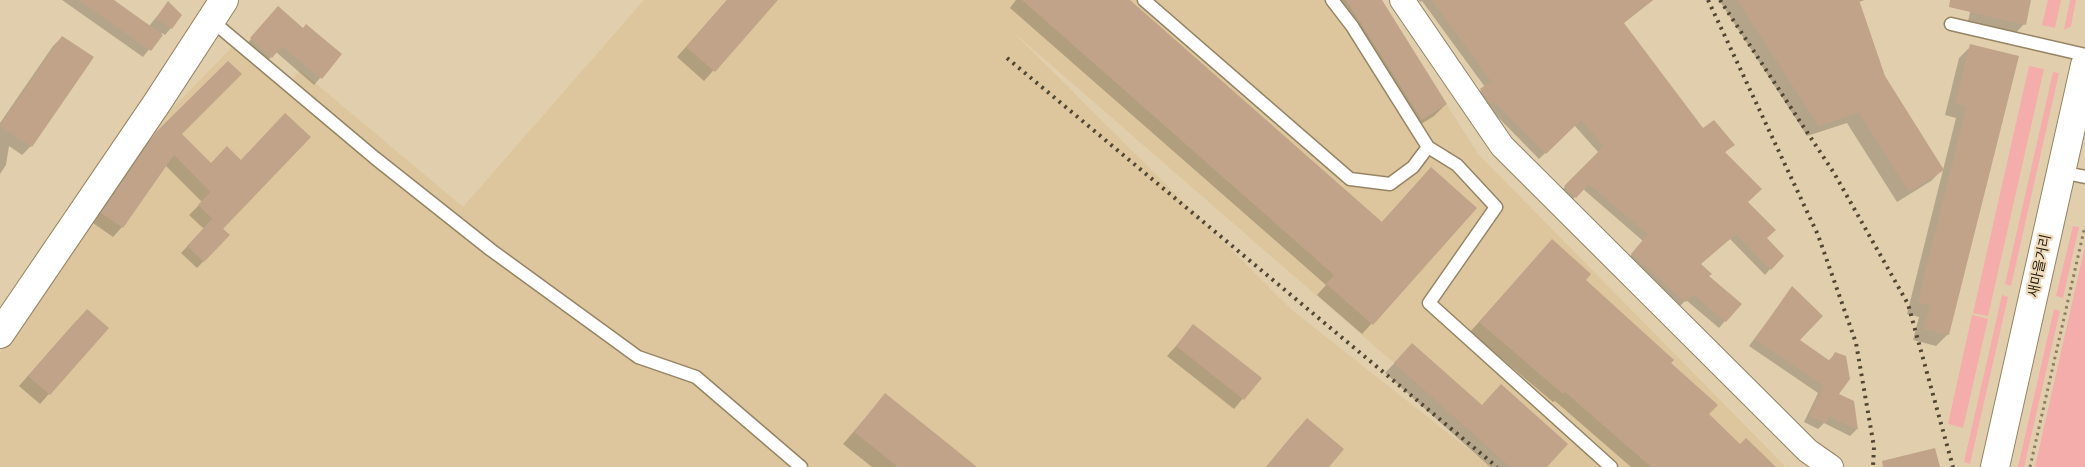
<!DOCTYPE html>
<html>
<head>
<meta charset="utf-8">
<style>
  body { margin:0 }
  canvas { display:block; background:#e1ceac }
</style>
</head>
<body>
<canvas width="2085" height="467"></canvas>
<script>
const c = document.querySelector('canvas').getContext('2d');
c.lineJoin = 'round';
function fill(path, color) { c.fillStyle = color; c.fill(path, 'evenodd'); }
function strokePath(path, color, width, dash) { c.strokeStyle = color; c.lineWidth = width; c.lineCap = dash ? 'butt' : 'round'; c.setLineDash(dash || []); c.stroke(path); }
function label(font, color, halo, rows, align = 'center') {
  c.font = font + ' Rubik,"Noto Sans KR",sans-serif'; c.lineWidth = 4.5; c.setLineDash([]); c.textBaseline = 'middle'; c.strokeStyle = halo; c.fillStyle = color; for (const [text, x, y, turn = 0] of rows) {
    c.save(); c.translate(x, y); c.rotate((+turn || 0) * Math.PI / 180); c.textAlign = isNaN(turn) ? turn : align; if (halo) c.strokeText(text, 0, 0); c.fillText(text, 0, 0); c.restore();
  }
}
fill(new Path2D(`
  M644 0H1381L1478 154 1786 467H1510L1394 363 1012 31 1292 310 1491 467H0V352L148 133 241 38 293 79 300 70 463 207Z`), '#ddc69d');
fill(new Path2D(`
  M2048 0H2061L2055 28 2042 25Z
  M2070 0H2076L2071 26 2064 30Z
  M2029 66 2044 69 1988 316 1973 313Z
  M2053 72 2059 73 2011 286 2005 284Z
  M2073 226 2079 227 2063 298 2056 296Z
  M2085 246V467H2035Z
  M2002 295 2008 297 1970 464 1964 462Z
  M2054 309 2060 311 2024 467H2018Z
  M1972 315 1988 319 1963 428 1948 424Z`), '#f4adaa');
fill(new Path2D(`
  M62 0H112L149 26 168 3 171 28 165 35 162 33 143 57Z
  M727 0H776L704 81 677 57Z
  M1016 0H1128L1381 223 1431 168 1476 208 1362 334 1317 295 1326 285 1010 8Z
  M1327 0H1380L1446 104 1434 116 1410 131Z
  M1419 0H1653L1622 24 1703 129 1733 145 1724 153 1765 238 1770 269 1765 275 1730 239 1699 264 1708 276 1740 304 1719 328 1686 300 1679 307 1626 261 1643 241 1583 189 1569 203 1559 193 1599 153 1574 125 1539 159 1487 106 1475 96 1485 87 1422 1 1420 2Z
  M1719 0H1865L1859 2 1884 77 1942 170 1931 181 1897 202 1847 123 1807 136Z
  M1973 0H2030L2024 24 2013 36 1967 25Z
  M272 15 303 29 341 54 314 85 276 52 265 63 245 46Z
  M62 37 92 58 31 146 22 155 9 146 6 165 0 174V123L53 46Z
  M1971 46 2017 57 1948 334 1936 346 1913 340 1919 317 1907 314 1956 118 1945 115 1959 58Z
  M228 62 180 134 211 164 221 229 228 236 197 268 181 253 204 229 189 215 202 202 165 165 122 227 113 237 93 223 147 143Z
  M1552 241 1584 280 1669 363 1707 415 1740 446 1774 467H1631L1555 401 1553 402 1470 332Z
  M1792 288 1798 340 1828 361 1835 354 1838 395 1853 402 1856 430 1850 436 1824 423 1818 429 1804 422 1818 393 1749 346Z
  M77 320 107 328 40 404 19 386Z
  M1194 326 1260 378 1234 409 1167 356Z
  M1403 354 1545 467H1490L1385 373Z
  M885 395 975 467H872L843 444Z
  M1307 420 1327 467H1266L1295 432Z`), '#0003');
fill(new Path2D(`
  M79 0H114L163 35 151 51Z
  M727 0H778L715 72 686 47Z
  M1022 0H1130L1382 222 1431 167 1477 208 1373 325 1326 284 1334 275Z
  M1346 0H1382L1447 104 1422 120Z
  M1432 0H1653L1624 23 1703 128 1714 120 1735 145 1725 152 1762 189 1748 202 1776 230 1767 238 1784 256 1771 270 1736 234 1701 264 1712 274 1709 276 1742 304 1726 322 1693 294 1686 302 1631 254 1648 234 1589 184 1576 198 1564 186 1604 146 1581 120 1546 154 1493 101 1490 103 1480 89 1491 81Z
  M1737 0H1859L1885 76 1944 170 1909 192 1859 112 1819 126Z
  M1950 0H2031L2026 25 1949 7Z
  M168 1 182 15 172 29 156 18Z
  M278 6 303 28 306 24 342 54 322 79 282 46 272 58 250 38Z
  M62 36 94 57 32 147 0 126Z
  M1970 44 2019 56 1949 335 1924 329 1930 305 1918 302 1967 106 1956 103Z
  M228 61 242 74 182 134 211 163 227 146 241 160 285 113 311 137 223 229 198 205 210 192 174 155 123 228 101 213 156 132Z
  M212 219 230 235 204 262 187 246Z
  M1552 239 1591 274 1586 280 1674 360 1671 363 1718 405 1709 414 1740 444 1746 438 1776 467H1651L1565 392 1563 394 1479 322Z
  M1792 286 1823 316 1800 340 1830 361 1835 352 1846 356 1850 379 1839 394 1854 401 1858 430 1829 416 1826 423 1810 416 1824 386 1755 339Z
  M87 309 109 328 50 395 28 376Z
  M1193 324 1262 378 1244 400 1176 346Z
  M1412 343 1482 405 1501 384 1568 444 1547 467H1510L1394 363Z
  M885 393 977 467H898L854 432Z
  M1307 418 1344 449 1329 467H1266Z
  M1935 448 1940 467H1883L1882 461Z`), '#c1a38a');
const lane = new Path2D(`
  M1144 0 1350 179 1390 184 1413 167 1428 147 1457 165 1496 207 1429 303 1611 467
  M1332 0 1352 26 1428 147
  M211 20 375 158 491 250 638 357 696 377 801 467
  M1951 24 2085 55
  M2061 172 2085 177`);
const street = new Path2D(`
  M1402 0 1502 146 1808 451 1831 467`);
const secondary = new Path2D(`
  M0 334 157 103 224 0
  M1995 467 2085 65`);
strokePath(lane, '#968464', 15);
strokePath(street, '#968464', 26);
strokePath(secondary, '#968464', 30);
strokePath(new Path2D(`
  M2030 467 2085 226`), '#8b7d65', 3, [2.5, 4]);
strokePath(lane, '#fff', 12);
strokePath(street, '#fff', 24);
strokePath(secondary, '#fff', 28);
strokePath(new Path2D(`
  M1708 0 1818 235 1856 343 1874 447 1873 467
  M1720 0 1834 173 1908 304 1953 467
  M1007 58 1497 467`), '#504634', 4, [2.5, 5]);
label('14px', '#241d10', '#efdbb9', [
  ["새마을거리",2040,266,-78]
]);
</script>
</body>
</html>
